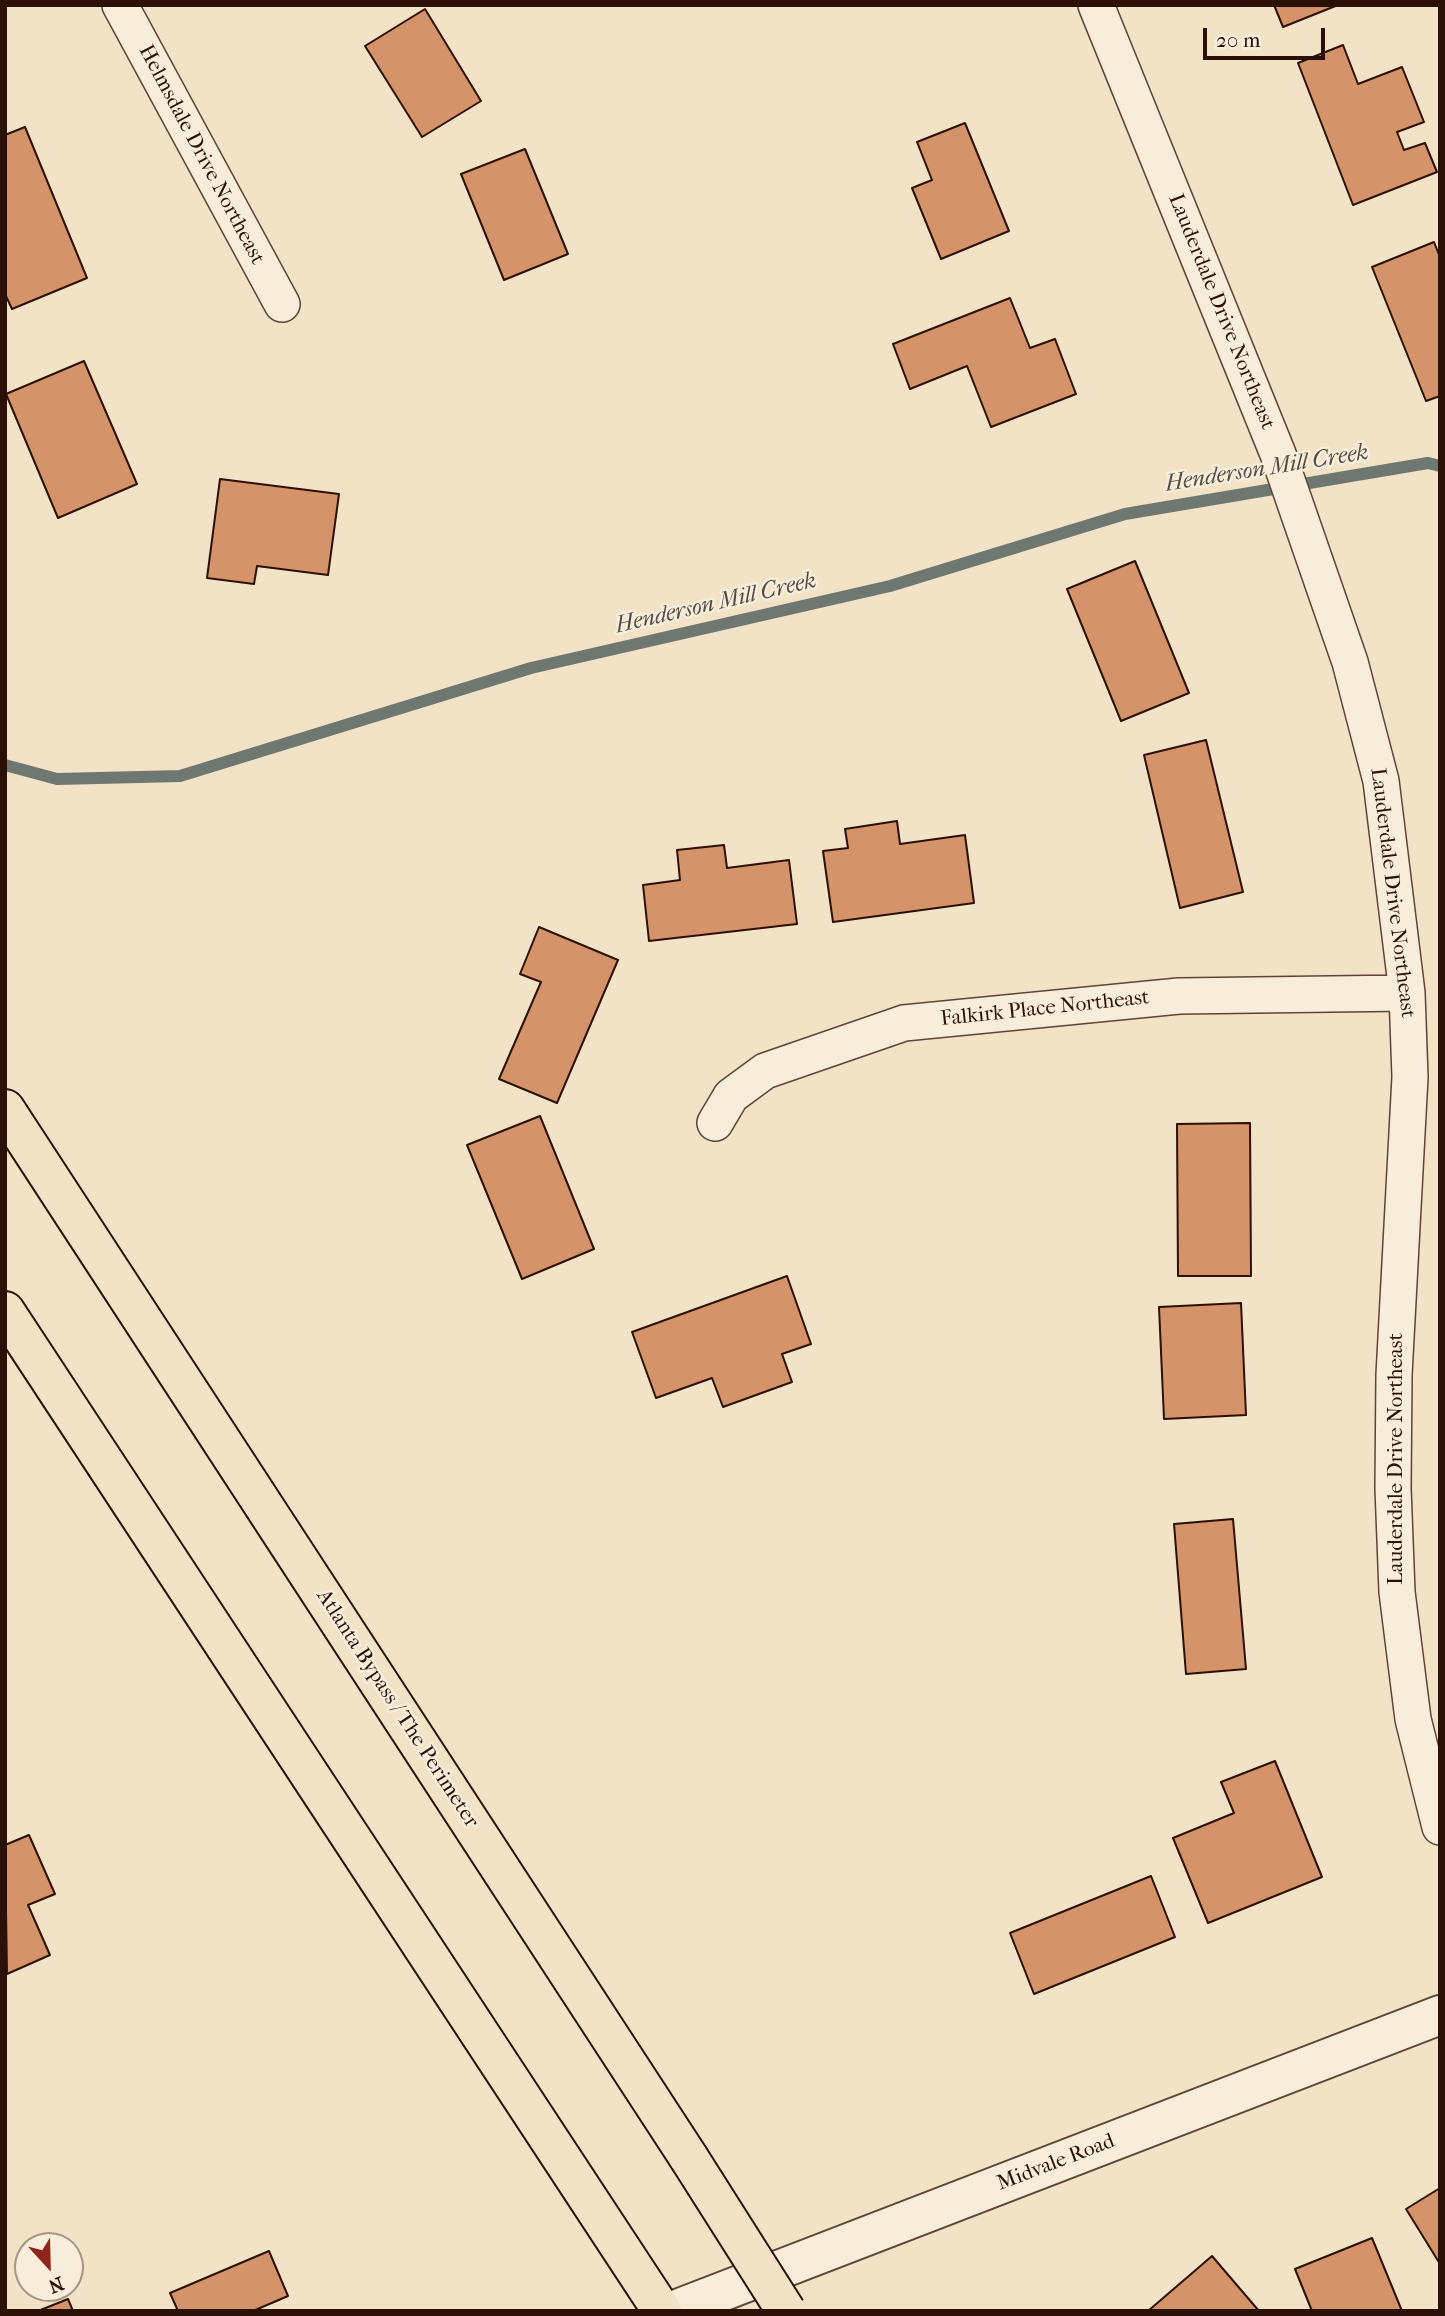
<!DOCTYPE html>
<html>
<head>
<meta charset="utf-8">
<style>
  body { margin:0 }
  #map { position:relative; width:1445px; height:2316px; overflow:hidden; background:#f2e3c6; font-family:"IM FELL French Canon",serif }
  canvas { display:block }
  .frame { position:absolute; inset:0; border:7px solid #2b1005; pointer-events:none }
  .north { position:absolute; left:14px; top:2232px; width:70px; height:70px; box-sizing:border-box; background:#f7edda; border:2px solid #a59585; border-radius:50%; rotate:158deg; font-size:19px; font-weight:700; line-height:28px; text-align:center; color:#2b1005 }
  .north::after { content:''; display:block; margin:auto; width:24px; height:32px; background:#8f2418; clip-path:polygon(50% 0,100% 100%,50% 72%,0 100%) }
  .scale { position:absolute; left:1203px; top:28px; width:122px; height:32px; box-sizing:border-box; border:4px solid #2b1005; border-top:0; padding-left:9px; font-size:21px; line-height:24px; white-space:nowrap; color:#2b1005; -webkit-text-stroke:5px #f7edda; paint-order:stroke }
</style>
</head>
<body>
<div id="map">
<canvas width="1445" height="2316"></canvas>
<div class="frame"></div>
<div class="north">N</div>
<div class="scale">20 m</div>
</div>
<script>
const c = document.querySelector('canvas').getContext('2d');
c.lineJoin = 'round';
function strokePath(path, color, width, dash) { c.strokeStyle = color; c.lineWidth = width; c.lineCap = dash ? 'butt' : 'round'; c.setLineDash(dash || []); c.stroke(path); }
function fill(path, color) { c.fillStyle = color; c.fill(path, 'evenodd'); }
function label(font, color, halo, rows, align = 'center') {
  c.font = font + ' "IM FELL French Canon",serif'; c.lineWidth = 5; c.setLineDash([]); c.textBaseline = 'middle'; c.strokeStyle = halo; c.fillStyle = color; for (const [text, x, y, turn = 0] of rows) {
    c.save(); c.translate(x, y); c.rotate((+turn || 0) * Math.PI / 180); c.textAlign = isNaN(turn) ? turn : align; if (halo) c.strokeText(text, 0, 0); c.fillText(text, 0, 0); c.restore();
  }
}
strokePath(new Path2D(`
  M5 765 57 779 180 776 531 668 890 586 1125 514 1428 463 1440 466`), '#6e7870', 12);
const building = new Path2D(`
  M1274 5H1338L1283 27Z
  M425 9 481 101 422 137 365 46Z
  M1343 45 1358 84 1402 67 1424 122 1397 132 1404 150 1425 143 1437 172 1353 205 1298 63Z
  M965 123 1009 231 941 259 912 188 932 180 917 142Z
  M25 127 87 278 12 309 5 294V135Z
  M525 149 568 254 504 280 461 174Z
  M1434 242 1440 257V396L1426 401 1372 267Z
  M1010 298 1030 348 1055 339 1076 394 991 427 967 366 910 389 893 344Z
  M84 361 137 484 58 518 6 394Z
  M220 479 339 494 328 575 257 566 254 584 207 578Z
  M1135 561 1189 693 1121 721 1067 589Z
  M1206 740 1243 892 1180 908 1144 755Z
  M897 821 900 844 965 835 974 903 833 922 823 851 848 848 845 829Z
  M724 845 727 868 789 860 797 924 649 941 643 885 680 880 677 850Z
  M539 927 618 960 557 1103 499 1079 541 982 520 974Z
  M540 1116 594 1249 522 1279 467 1145Z
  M1250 1123 1251 1276H1178L1177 1124Z
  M787 1276 811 1344 782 1354 792 1382 723 1407 712 1378 656 1398 632 1332Z
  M1241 1303 1246 1415 1164 1419 1159 1307Z
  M1233 1519 1246 1669 1186 1674 1174 1524Z
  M1275 1761 1322 1877 1208 1923 1173 1838 1234 1813 1221 1782Z
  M29 1835 55 1894 28 1905 50 1955 7 1974 5 1845Z
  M1151 1876 1175 1937 1034 1994 1010 1933Z
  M1440 2188V2264L1406 2209Z
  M1372 2238 1402 2311H1312L1295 2269Z
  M269 2251 288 2296 253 2311H178L170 2293Z
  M1212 2256 1259 2311H1148Z
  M68 2299 73 2311H38Z`);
fill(building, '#d59369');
strokePath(building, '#2b1005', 2);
const minor = new Path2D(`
  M120 5 282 304
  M1096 5 1278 454 1350 662 1381 781 1407 993 1410 1077 1394 1375 1393 1488 1397 1592 1413 1719 1440 1827
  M715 1123 731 1096 765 1071 904 1023 1179 996 1407 993`);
const tertiary = new Path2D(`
  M672 2311 1440 2015`);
const motorway = new Path2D(`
  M5 1109 689 2158
  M5 1311 662 2311`);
strokePath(minor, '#5d4535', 38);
strokePath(tertiary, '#5d4535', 42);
strokePath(motorway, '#2b1005', 42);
strokePath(minor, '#f7edda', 35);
strokePath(tertiary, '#f7edda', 38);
strokePath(motorway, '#f2e3c6', 38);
const motorwayBridge = new Path2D(`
  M689 2158 786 2311`);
strokePath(motorwayBridge, '#2b1005', 42, []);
strokePath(motorwayBridge, '#f2e3c6', 38);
label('21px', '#2b1005', '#f7edda', [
  ["Helmsdale Drive Northeast",201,155,62],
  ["Lauderdale Drive Northeast",1221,312,68],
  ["Lauderdale Drive Northeast",1392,893,83],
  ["Falkirk Place Northeast",1045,1009,-6],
  ["Lauderdale Drive Northeast",1397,1459,-90],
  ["Atlanta Bypass / The Perimeter",397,1709,57],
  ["Midvale Road",1056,2163,-21]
]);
label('italic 23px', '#524d44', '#f7edda', [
  ["Henderson Mill Creek",1267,469,-9],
  ["Henderson Mill Creek",716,604,-13]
]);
</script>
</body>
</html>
